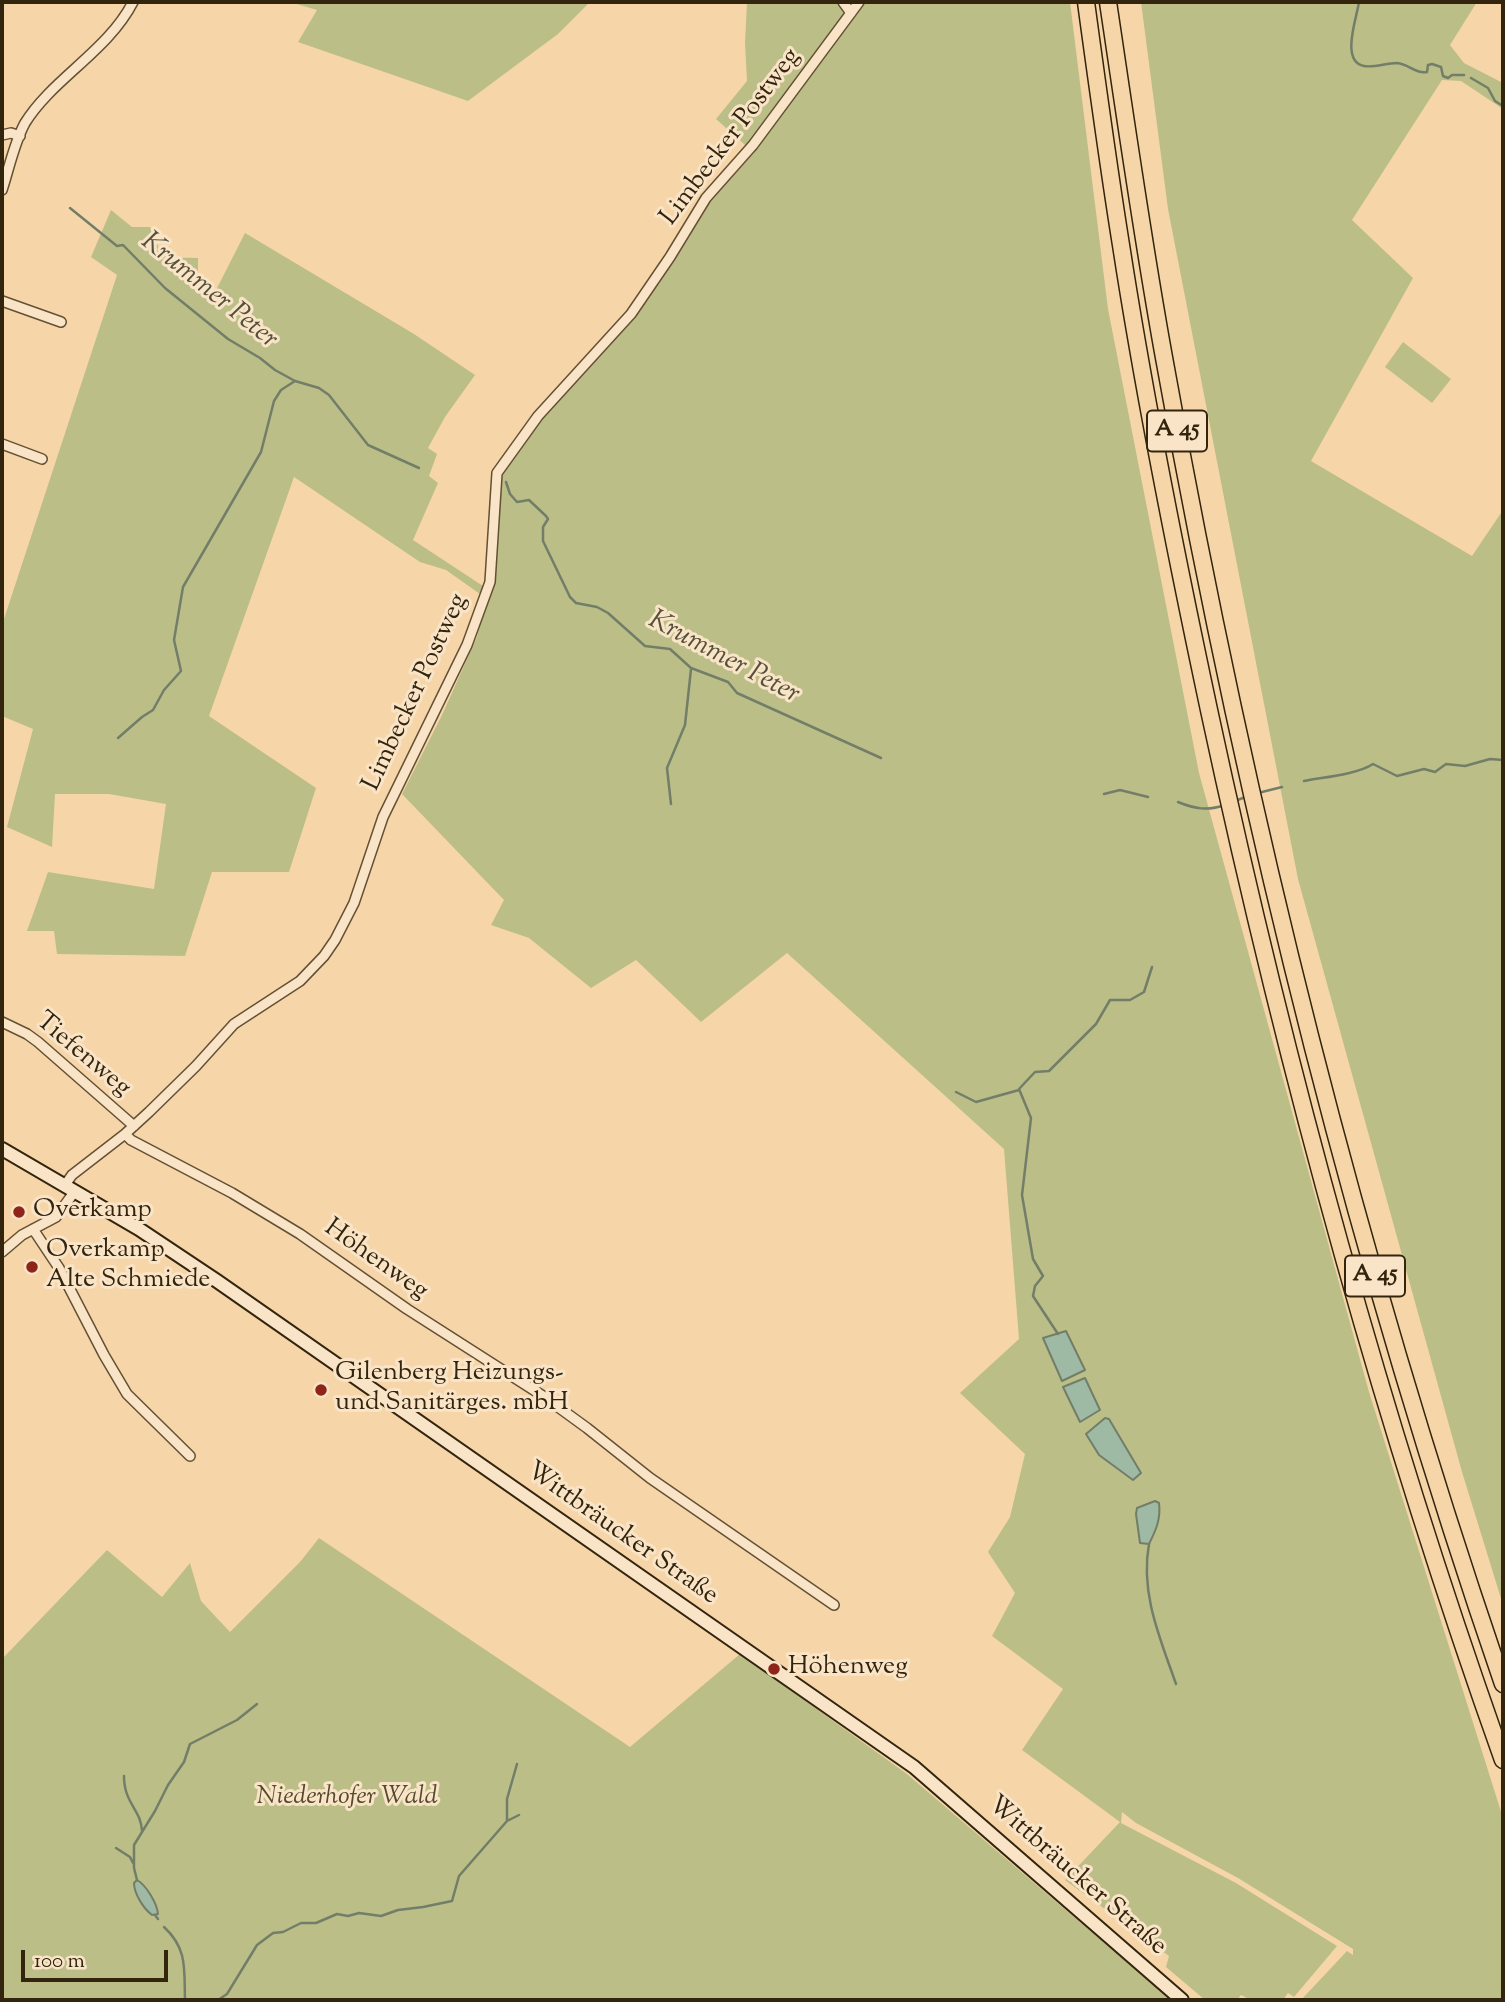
<!DOCTYPE html>
<html>
<head>
<meta charset="utf-8">
<style>
  body { margin:0 }
  #map { position:relative; width:1505px; height:2002px; overflow:hidden; background:#f6d6a9; font-family:"Sorts Mill Goudy",serif }
  canvas { display:block }
  .frame { position:absolute; inset:0; border:4px solid #33240d; pointer-events:none }
  .scale { position:absolute; left:21px; top:1950px; width:147px; height:32px; box-sizing:border-box; border:4px solid #33240d; border-top:0; padding-left:9px; font-size:21px; line-height:24px; white-space:nowrap; color:#33240d; -webkit-text-stroke:5px #f9e4c7; paint-order:stroke }
</style>
</head>
<body>
<div id="map">
<canvas width="1505" height="2002"></canvas>
<div class="frame"></div>
<div class="scale">100 m</div>
</div>
<script>
const c = document.querySelector('canvas').getContext('2d');
c.lineJoin = 'round';
function fill(path, color) { c.fillStyle = color; c.fill(path, 'evenodd'); }
function strokePath(path, color, width, dash) { c.strokeStyle = color; c.lineWidth = width; c.lineCap = dash ? 'butt' : 'round'; c.setLineDash(dash || []); c.stroke(path); }
function label(font, color, halo, rows, align = 'center') {
  c.font = font + ' "Sorts Mill Goudy",serif'; c.lineWidth = 6; c.setLineDash([]); c.textBaseline = 'middle'; c.strokeStyle = halo; c.fillStyle = color; for (const [text, x, y, turn = 0] of rows) {
    c.save(); c.translate(x, y); c.rotate((+turn || 0) * Math.PI / 180); c.textAlign = isNaN(turn) ? turn : align; if (halo) c.strokeText(text, 0, 0); c.fillText(text, 0, 0); c.restore();
  }
}
fill(new Path2D(`
  M290 2H590L558 34 468 101 298 42 317 10Z
  M747 2H1070L1108 309 1199 773 1369 1392 1503 1818V2000H1301L1347 1951 1353 1955V1949L1238 1878 1136 1823 1122 1812 1121 1823 1236 1883 1337 1946 1294 1997 1288 1993 1283 2000H1251L1241 1995 1237 2000H1205L1166 1967 1169 1956 1065 1880 1120 1822 1022 1750 1063 1689 992 1636 1015 1593 988 1552 1010 1517 1025 1454 960 1393 1019 1339 1004 1149 787 953 701 1022 636 960 591 988 529 938 491 925 504 900 402 794 442 715 477 637 492 581 499 473 538 418 634 319 675 260 711 201 754 153 716 119 747 81 745 43Z
  M1141 2H1477L1450 45 1464 63 1503 83V109L1461 81 1442 80 1352 220 1413 278 1311 461 1472 556 1503 510V1605L1462 1472 1298 879 1168 209Z
  M111 210 132 227H150C163 261 163 257 198 258V283L213 296 245 233 414 334 475 375 445 417 428 448 437 454 429 476 438 483 413 540 483 586 480 594 446 570 420 562 294 477 209 716 316 788 289 872H212L185 956 57 954 54 931H27L48 872 154 889 166 804 109 794H55L52 847 7 827 33 729 2 716 4 705 2 704V625L117 275 91 257Z
  M1403 342 1451 379 1432 403 1385 367Z
  M319 1538 630 1747 740 1654 907 1774 1171 2000H2V1659L107 1550 162 1597 190 1563 201 1601 230 1632 300 1562Z`), '#bcbe88');
const water = new Path2D(`
  M1066 1331 1085 1370 1062 1381 1043 1338Z
  M1085 1378 1100 1410 1080 1422 1063 1387Z
  M1105 1418 1109 1419 1141 1473 1133 1480 1099 1455 1086 1434Z
  M1155 1501 1159 1503C1161 1519 1156 1530 1149 1544L1140 1543 1136 1514 1137 1508Z
  M137 1880C146 1885 157 1903 158 1914L152 1915C144 1909 134 1894 134 1883Z`);
fill(water, '#9ebaa4');
strokePath(water, '#737e68', 2);
strokePath(new Path2D(`
  M1359 2C1357 17 1340 62 1364 66 1374 68 1386 63 1397 63 1409 64 1415 74 1427 72L1428 65 1432 64 1441 67 1443 76 1448 78 1452 75H1464
  M1471 78 1488 88 1495 101 1503 106
  M70 208 117 246 123 245 165 288 228 339 260 358 275 370 295 381 319 388 329 395 368 445 419 468
  M506 482 510 494 517 502 529 500 546 516 548 519 543 527V541L570 597 576 603 597 607 608 613 645 646 670 649 691 668 728 682 737 693 881 758
  M118 738 142 717 153 710 164 690 181 671 174 640 183 587 261 452 274 401 281 390 295 381
  M1304 781C1325 777 1358 774 1373 764L1397 776 1424 769 1435 772 1446 764 1465 766 1490 759 1503 760
  M1258 793 1282 787
  M1104 794 1120 790 1148 797
  M1235 801 1248 796
  M1178 802C1195 809 1208 811 1225 805
  M671 804 667 768 685 725 691 669
  M956 1092 976 1102 1019 1090
  M1058 1334 1033 1296 1035 1286 1043 1276 1033 1259 1022 1195 1031 1118 1019 1089 1035 1072 1049 1071 1096 1024 1110 1000H1130L1144 992 1152 967
  M1149 1544C1140 1593 1160 1638 1176 1684
  M124 1776C124 1804 141 1809 142 1831
  M507 1821 519 1815
  M116 1848 130 1857 133 1863
  M137 1880 134 1868V1845L155 1811 168 1785 184 1762 190 1744 237 1720 257 1704
  M155 1915 158 1919
  M164 1927C188 1949 184 1970 185 2000
  M218 2000 227 1994 257 1945 273 1933 283 1932 301 1923H316L337 1914 348 1916 359 1913 381 1916 398 1910 423 1907 452 1901 459 1876 507 1821V1799L517 1764`), '#737e68', 2.5);
const minor = new Path2D(`
  M843 2 851 13
  M2 135 11 133 20 136
  M2 190C9 169 14 143 25 123 52 79 108 51 133 2
  M2 301 61 322
  M2 444 42 459
  M2 1022 27 1034 38 1042 134 1126
  M125 1134 131 1140 232 1193 300 1234 407 1309 543 1396 587 1428 650 1478 834 1605
  M65 1185 72 1175 125 1134 149 1112 196 1066 234 1024 300 981 324 956 335 940 354 903 383 817 467 645 490 582 497 473 538 416 631 314 670 257 706 198 753 145 859 2
  M33 1229 59 1268 104 1355 127 1394 190 1456
  M2 1252 22 1235 56 1217 75 1191`);
const secondary = new Path2D(`
  M2 1149 139 1229 217 1281 914 1767 1182 2000`);
const motorway = new Path2D(`
  M1086 2C1097 83 1108 164 1121 245 1145 401 1176 555 1209 710 1285 1065 1381 1418 1503 1760
  M1108 2C1126 122 1143 243 1165 363 1245 810 1355 1254 1503 1684`);
strokePath(minor, '#645034', 12);
strokePath(secondary, '#33240d', 16);
strokePath(motorway, '#33240d', 19);
strokePath(minor, '#f9e4c7', 9);
strokePath(secondary, '#f9e4c7', 12);
strokePath(motorway, '#f6d6a9', 16);
for (const [x, y, r, color] of [
  [19,1212,7,"#8f2418"],
  [32,1267,7,"#8f2418"],
  [321,1390,7,"#8f2418"],
  [774,1669,7,"#8f2418"]
]) { const dot = new Path2D(); dot.arc(x, y, r, 0, 2 * Math.PI); c.fillStyle = color; c.fill(dot); strokePath(dot, '#f9e4c7', 2.5); }
for (const [x, y, w] of [
  [1177,431,60],
  [1375,1276,60]
]) { const box = new Path2D(); box.roundRect(x - w / 2, y - 20.5, w, 41, 5); c.fillStyle = '#f9e4c7'; c.fill(box); strokePath(box, '#33240d', 2); }
label('bold 24px', '#33240d', null, [
  ["A 45",1177,431],
  ["A 45",1375,1276]
]);
label('26px', '#33240d', '#f9e4c7', [
  ["Limbecker Postweg",732,138,-53],
  ["Limbecker Postweg",417,693,-65],
  ["Tiefenweg",82,1056,40],
  ["Höhenweg",375,1261,35],
  ["Wittbräucker Straße",621,1535,35],
  ["Wittbräucker Straße",1076,1877,41]
]);
label('26px', '#33240d', '#f9e4c7', [
  ["Overkamp",33,1212],
  ["Overkamp",46,1252],
  ["Alte Schmiede",46,1282],
  ["Gilenberg Heizungs-",335,1375],
  ["und Sanitärges. mbH",335,1405],
  ["Höhenweg",788,1669]
], 'left');
label('italic 26px', '#554a2c', '#f9e4c7', [
  ["Niederhofer Wald",347,1799]
]);
label('italic 28px', '#53513a', '#f9e4c7', [
  ["Krummer Peter",208,292,39],
  ["Krummer Peter",723,659,28]
]);
</script>
</body>
</html>
